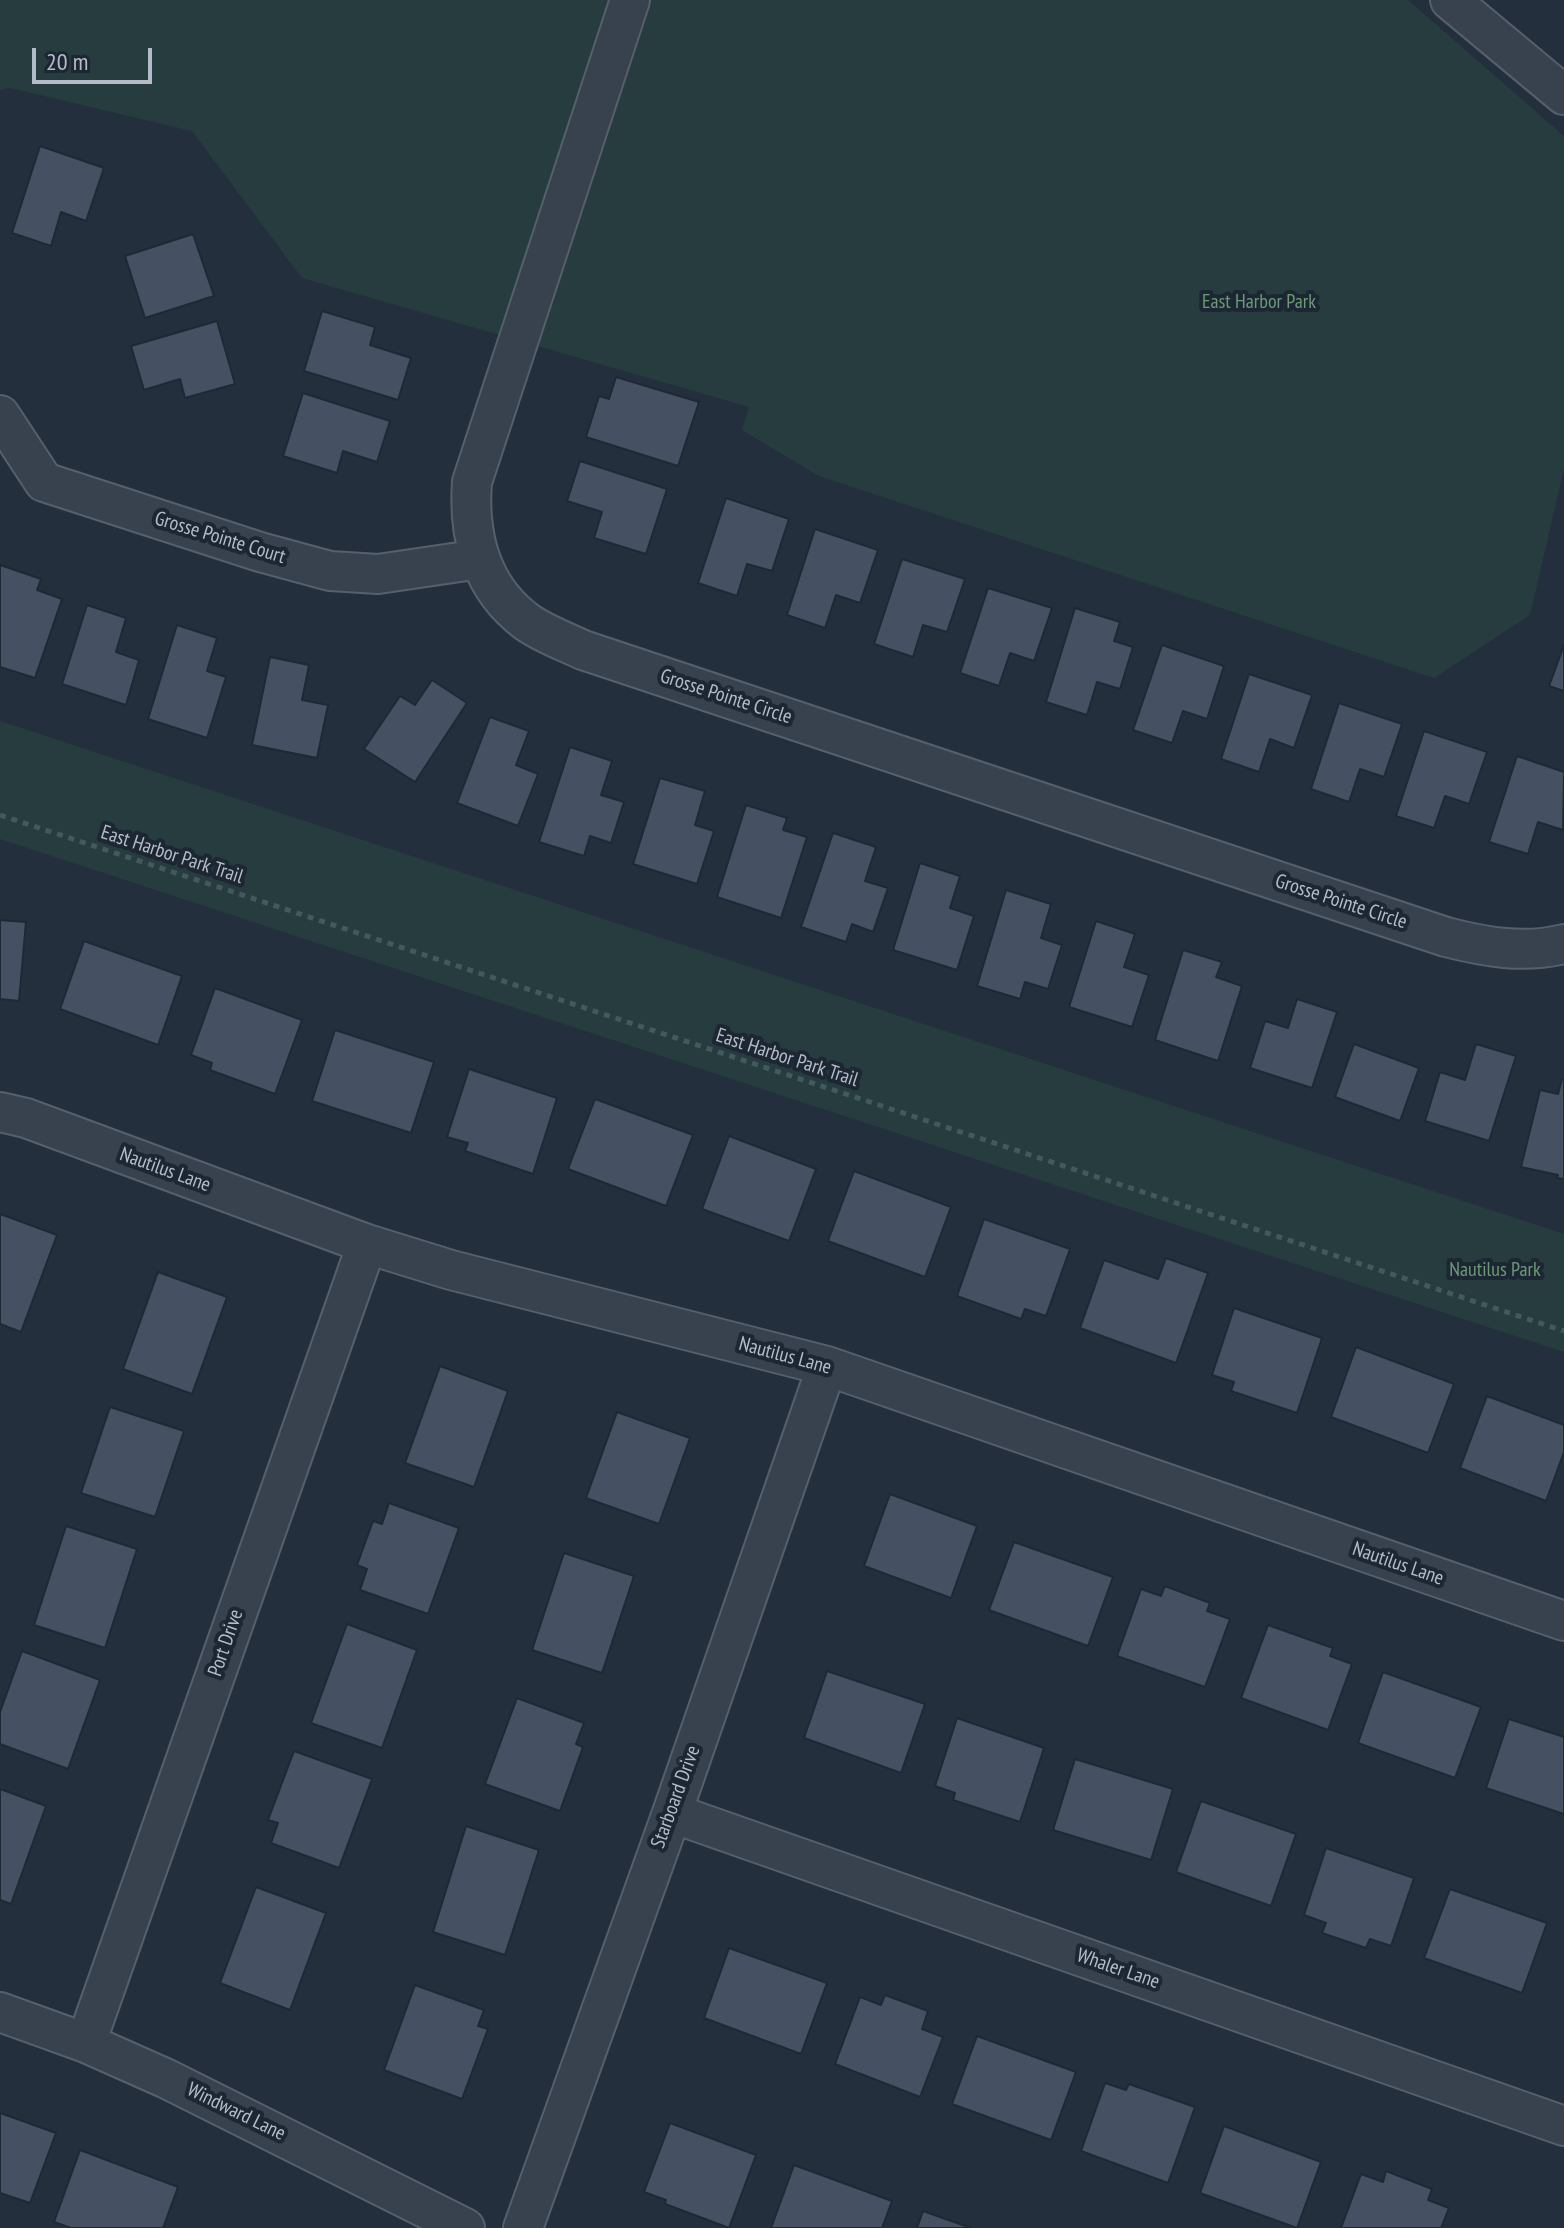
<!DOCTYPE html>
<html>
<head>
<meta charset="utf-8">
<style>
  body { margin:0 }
  #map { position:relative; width:1564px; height:2228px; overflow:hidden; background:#242f3e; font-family:"PT Sans Narrow",sans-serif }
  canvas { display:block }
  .scale { position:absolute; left:32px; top:48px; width:120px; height:36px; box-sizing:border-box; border:4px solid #b4bcc9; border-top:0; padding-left:10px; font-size:24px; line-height:28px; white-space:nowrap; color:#b4bcc9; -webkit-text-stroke:6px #1d2633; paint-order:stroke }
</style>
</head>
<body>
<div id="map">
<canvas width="1564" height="2228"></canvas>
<div class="scale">20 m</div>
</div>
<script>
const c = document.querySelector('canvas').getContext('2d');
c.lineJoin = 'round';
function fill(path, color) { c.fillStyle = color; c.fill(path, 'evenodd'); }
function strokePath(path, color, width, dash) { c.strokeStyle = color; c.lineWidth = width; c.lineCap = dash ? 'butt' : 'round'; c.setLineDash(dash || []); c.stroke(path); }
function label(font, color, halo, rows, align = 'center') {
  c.font = font + ' "PT Sans Narrow",sans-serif'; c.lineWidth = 8; c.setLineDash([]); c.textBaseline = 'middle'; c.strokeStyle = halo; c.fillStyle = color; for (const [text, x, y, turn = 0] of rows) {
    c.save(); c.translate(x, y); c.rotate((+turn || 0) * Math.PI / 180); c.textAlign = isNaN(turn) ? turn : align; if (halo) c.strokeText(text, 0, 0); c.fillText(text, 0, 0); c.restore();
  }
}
fill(new Path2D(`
  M0 0H1408L1564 136V469L1530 615 1434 678 819 476 742 430 749 407 302 278 192 131 10 88 0 90Z
  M0 721 1564 1234V1352L0 839Z`), '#263c3f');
const building = new Path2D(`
  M40 146 104 168 86 221 61 212 51 246 12 233Z
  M193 234 214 296 145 318 125 256Z
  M322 311 375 327 370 345 411 358 398 400 304 371Z
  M217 321 235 384 185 398 180 379 144 390 131 346Z
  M616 377 699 402 678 466 586 437 599 396 609 399Z
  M303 393 390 421 377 462 343 451 337 473 283 456Z
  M580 461 667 489 646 554 594 538 602 512 567 501Z
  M726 498 789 519 772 571 747 564 737 596 698 583Z
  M815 529 878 550 860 603 836 595 825 628 787 615Z
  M902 559 965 579 947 632 923 625 913 657 874 644Z
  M0 565 41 579 37 590 62 599 35 678 0 667Z
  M988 588 1052 608 1034 661 1010 653 999 686 960 673Z
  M87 605 126 618 116 652 139 660 126 705 62 684Z
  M1075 608 1120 622 1114 641 1133 647 1120 689 1097 682 1087 715 1046 702Z
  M177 625 217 638 207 671 226 677 207 738 148 719Z
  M1162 645 1224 666 1207 719 1183 711 1172 743 1133 730Z
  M1564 645V691L1549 686Z
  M270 657 309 665 302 700 328 705 317 758 252 745Z
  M1249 674 1312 695 1294 748 1270 739 1259 772 1221 759Z
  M432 680 467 703 415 782 364 749 400 696 415 705Z
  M1339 703 1402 724 1384 777 1360 769 1349 802 1311 789Z
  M490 717 529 731 516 765 538 774 518 826 457 803Z
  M1424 731 1487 752 1469 804 1445 796 1434 828 1396 816Z
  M570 747 612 761 601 795 624 802 611 843 590 836 584 856 539 842Z
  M1517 756 1564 772 1563 830 1538 822 1528 854 1489 842Z
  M660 778 705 791 695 825 714 831 697 884 633 864Z
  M746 805 787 818 783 830 807 837 781 918 717 897Z
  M833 833 876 847 865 881 888 888 873 932 852 924 846 942 801 927Z
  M920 863 960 876 950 908 974 916 957 970 893 950Z
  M1006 890 1051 904 1041 938 1062 945 1048 989 1025 982 1020 999 977 986Z
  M0 920 26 922 19 1001 0 999Z
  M1096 921 1135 934 1124 967 1149 975 1132 1027 1069 1007Z
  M84 941 182 976 158 1045 60 1009Z
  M1183 950 1222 962 1216 977 1242 986 1218 1061 1155 1040Z
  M215 988 302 1020 275 1094 210 1070 212 1063 191 1055Z
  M1297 999 1337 1012 1312 1088 1250 1068 1265 1021 1288 1028Z
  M335 1030 434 1062 411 1133 312 1101Z
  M1354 1044 1419 1068 1400 1121 1335 1097Z
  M1476 1044 1516 1056 1489 1141 1425 1121 1440 1072 1465 1080Z
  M469 1069 557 1098 533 1174 465 1151 468 1143 447 1137Z
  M1562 1079H1564V1179L1557 1178 1558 1175 1521 1167 1540 1090 1558 1094Z
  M595 1099 693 1135 666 1206 568 1169Z
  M729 1136 816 1169 789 1241 702 1209Z
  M854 1171 951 1207 925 1277 828 1241Z
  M0 1214 57 1235 21 1332 0 1324Z
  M984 1219 1070 1249 1046 1316 1025 1309 1021 1319 957 1296Z
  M1166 1258 1208 1273 1176 1363 1080 1328 1104 1260 1158 1279Z
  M158 1272 227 1297 192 1394 123 1369Z
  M1234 1308 1322 1338 1297 1413 1231 1391 1234 1382 1212 1375Z
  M1356 1347 1454 1384 1428 1453 1331 1417Z
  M440 1366 508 1391 474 1487 405 1463Z
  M1487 1396 1564 1425V1452L1546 1501 1460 1468Z
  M110 1407 184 1431 155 1517 81 1493Z
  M617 1412 690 1438 659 1524 586 1498Z
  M890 1494 977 1526 951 1598 864 1566Z
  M389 1503 459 1528 428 1614 360 1590 367 1569 357 1565 373 1521 382 1524Z
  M66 1526 137 1549 105 1648 34 1625Z
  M1014 1542 1113 1577 1088 1646 989 1610Z
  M564 1553 634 1576 602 1673 532 1650Z
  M1165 1586 1210 1603 1207 1611 1230 1619 1205 1687 1117 1656 1141 1589 1161 1596Z
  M347 1624 417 1650 382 1748 311 1723Z
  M1268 1625 1333 1648 1330 1656 1352 1664 1328 1730 1241 1698Z
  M22 1651 100 1680 68 1769 0 1744V1712Z
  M827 1671 925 1704 901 1773 804 1738Z
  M1383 1672 1481 1707 1455 1778 1358 1743Z
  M517 1698 584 1723 576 1744 583 1747 560 1811 485 1784Z
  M957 1718 1044 1748 1020 1822 953 1800 955 1793 935 1786Z
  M1509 1719 1564 1737V1814L1486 1788Z
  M294 1751 372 1779 339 1868 271 1843 278 1823 268 1820Z
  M1075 1759 1173 1789 1151 1860 1053 1830Z
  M0 1789 46 1806 11 1904 0 1900Z
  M1201 1801 1296 1834 1271 1906 1176 1872Z
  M466 1826 539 1850 505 1955 433 1932Z
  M1326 1848 1414 1878 1391 1946 1370 1939 1366 1948 1322 1933 1326 1923 1304 1915Z
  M256 1887 326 1913 290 2010 220 1983Z
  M1450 1889 1547 1923 1522 1993 1424 1958Z
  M729 1948 827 1983 801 2054 704 2018Z
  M415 1985 484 2010 478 2026 488 2029 462 2099 384 2070Z
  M885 1995 928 2011 922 2029 943 2037 920 2097 835 2064 860 1997 881 2005Z
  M977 2036 1076 2072 1051 2140 952 2104Z
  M1105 2083 1126 2090 1129 2084 1195 2107 1168 2183 1081 2151Z
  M0 2113 56 2133 30 2203 0 2193Z
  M670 2123 756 2155 729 2228 665 2204 666 2200 644 2192Z
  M1224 2126 1321 2162 1297 2228 1200 2193Z
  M80 2150 178 2187 163 2228H71L54 2222Z
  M794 2165 892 2201 882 2228H771Z
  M1386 2171 1432 2189 1428 2200 1449 2208 1441 2228H1341L1361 2174 1383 2182Z
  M923 2211 971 2228H917Z`);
fill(building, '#455162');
strokePath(building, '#1f2835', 2);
const street = new Path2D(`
  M630 0 472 482C468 536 481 588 527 622 544 634 564 641 583 650L1446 937C1485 947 1524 954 1564 944
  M1450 0 1564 95
  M0 415 44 482 260 552 330 571 378 574 480 559
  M0 1112 26 1118 367 1244 451 1270 827 1366 1564 1621
  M672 1813 1564 2126
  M0 2012 86 2043 167 2079 465 2228
  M86 2043 367 1244
  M523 2228 672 1813 827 1366`);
strokePath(street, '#565f6c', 42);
strokePath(new Path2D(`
  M0 815 1564 1331`), '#44595c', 5, [6, 6]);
strokePath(street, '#38414e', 38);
label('20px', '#6b9a76', '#1d2633', [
  ["East Harbor Park",1259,302],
  ["Nautilus Park",1495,1270]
]);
label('20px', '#b4bcc9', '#1d2633', [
  ["Grosse Pointe Court",220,538,17],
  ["Grosse Pointe Circle",726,697,18],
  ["East Harbor Park Trail",172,855,18],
  ["Grosse Pointe Circle",1341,902,18],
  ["East Harbor Park Trail",787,1058,18],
  ["Nautilus Lane",165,1170,20],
  ["Nautilus Lane",785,1356,15],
  ["Nautilus Lane",1398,1564,19],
  ["Port Drive",226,1643,-71],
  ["Starboard Drive",676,1797,-70],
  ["Whaler Lane",1118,1969,19],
  ["Windward Lane",236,2112,26]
]);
</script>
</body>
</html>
